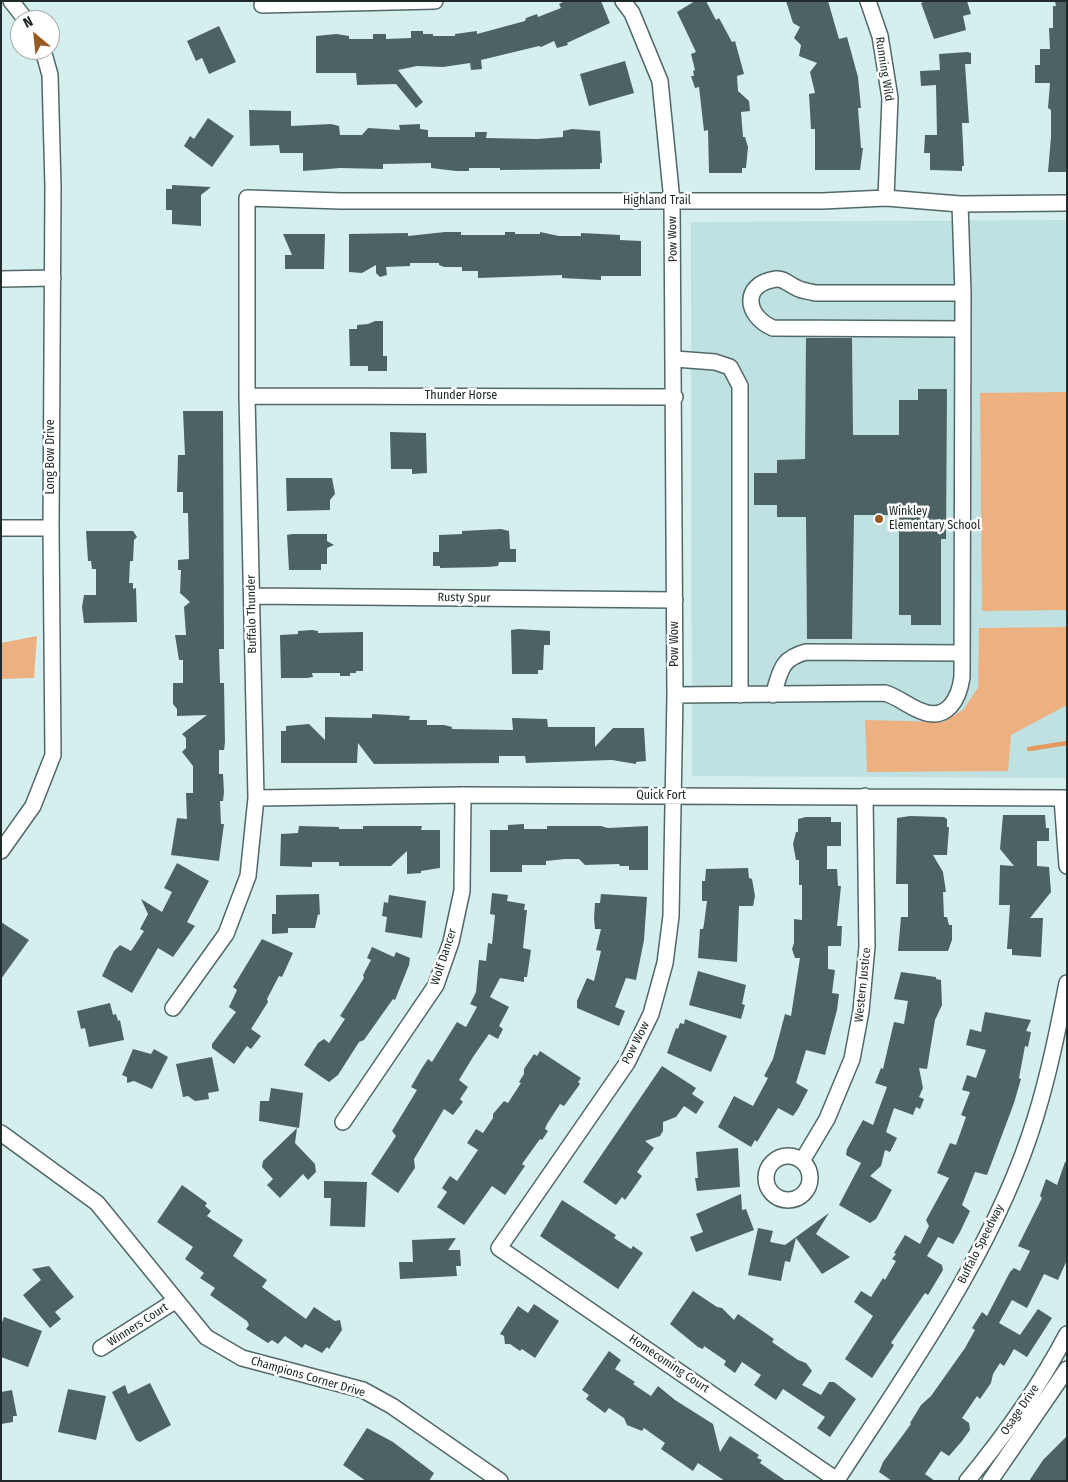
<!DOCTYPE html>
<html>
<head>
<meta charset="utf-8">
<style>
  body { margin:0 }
  #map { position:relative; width:1068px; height:1482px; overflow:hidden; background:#d5efee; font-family:"Fira Sans Condensed",sans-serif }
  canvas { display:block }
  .frame { position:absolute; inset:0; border:2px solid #212a2a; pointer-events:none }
  .north { position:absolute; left:10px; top:10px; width:50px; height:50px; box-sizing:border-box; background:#fff; border:1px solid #a6aaaa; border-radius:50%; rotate:332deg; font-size:14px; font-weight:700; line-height:20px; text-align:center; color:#212a2a }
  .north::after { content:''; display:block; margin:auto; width:18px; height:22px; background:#985a20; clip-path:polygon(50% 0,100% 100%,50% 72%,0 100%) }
</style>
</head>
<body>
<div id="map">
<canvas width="1068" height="1482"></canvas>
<div class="frame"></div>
<div class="north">N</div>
</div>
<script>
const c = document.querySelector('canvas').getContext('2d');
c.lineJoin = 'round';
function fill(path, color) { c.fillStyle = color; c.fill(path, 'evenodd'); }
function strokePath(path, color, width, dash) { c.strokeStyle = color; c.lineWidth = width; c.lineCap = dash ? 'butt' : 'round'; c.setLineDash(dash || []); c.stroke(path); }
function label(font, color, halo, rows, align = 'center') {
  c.font = font + ' "Fira Sans Condensed",sans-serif'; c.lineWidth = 5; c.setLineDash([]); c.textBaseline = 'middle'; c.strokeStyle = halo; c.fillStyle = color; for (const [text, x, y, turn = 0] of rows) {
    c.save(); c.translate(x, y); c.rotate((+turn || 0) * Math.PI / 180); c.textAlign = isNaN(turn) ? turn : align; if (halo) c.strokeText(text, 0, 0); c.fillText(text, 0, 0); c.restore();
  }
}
fill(new Path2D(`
  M1067 220V778L692 776 691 222Z`), '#bfe1e1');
fill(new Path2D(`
  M1067 392V610L982 611 980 393Z
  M1067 627V705L1011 735 1008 771 867 772 865 720 943 722 963 710 978 688 979 628Z
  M37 636 34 678 1 679V643Z`), '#edb181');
strokePath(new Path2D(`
  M1029 749 1067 743`), '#e49a5d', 4.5);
fill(new Path2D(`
  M565 1H601L610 23 567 43 568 45 557 48 554 41 541 47 539 46 481 60 482 69 471 70 470 63 443 67 417 66 398 70 423 102 416 108 396 84 357 85 356 73H316V36L336 34 349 36V39H373V34H386V39L411 38V31H423V34H433V36H455V34L477 31V34L525 21 526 18 537 14 538 17 561 8 559 4Z
  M695 1H706L716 20 719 18 732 42 735 41 744 74 737 76 738 91 749 101 750 111 741 112 743 137H745L748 147 746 168H742V173H709L708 130 704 131 699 87 695 88 691 76H694L693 71 695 70 691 54 696 52 677 12Z
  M786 1H828L839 39 847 37 858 77 861 108H858L861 148H863L860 170H815V129H811L809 94 815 93 810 72 817 63 799 56 801 45 794 38 800 27 793 23Z
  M926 1H967L971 14 963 16 966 30 934 39 921 3Z
  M1055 1H1067V172H1048L1051 137V110L1048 108 1050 83H1035V65H1040V49H1050L1049 28H1053V6H1056Z
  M219 26 236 62 209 74 202 58 196 61 187 41Z
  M967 52 971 53V64H965L969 123H962L964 166H962V171L930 170V153H924L925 135H937L936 85 921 86 920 71 940 70 939 54Z
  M625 61 634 93 589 106 580 74Z
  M249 110 291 111V126L331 124 339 126 340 135H362L368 128 400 130 399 125 420 124V129L428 130V137H475V132H487L486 138 537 139 563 137V131L572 129 600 131 602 163H600V169L500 170V168H469V171H456L431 168V163L383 164V169L340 168 303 171V153H280L279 145 250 146Z
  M208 118 234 136 212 167 184 146 190 136 194 139Z
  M172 185 211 187 201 195V226L172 224V210H166V189H172Z
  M445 232H461V235H505V232H515V234H540V232L559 236H581V233L620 235V240L641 241V276H601V280L562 278V275L478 278V271H462V267H444L439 265V263H410V266L386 267 387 275 380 277 376 273V265L362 273 349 272V234L408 233V236Z
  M283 234H325L324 269H285V255H292Z
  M375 321H383V356H387V371H368V366H350L349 329H357V325L368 324Z
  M806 338H852L853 435H899V400H918V389H947L946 539H941V625H911V615H899V515H854L852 639H807L806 517H777V505H754V473H777V460L805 459Z
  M183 411H223L224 649H219L220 683H224L225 742 224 750H219V774H223L224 792 223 801H220L221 824H224L219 861 171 855 177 818 187 819 186 793H193V766L182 752 186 748V738L182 734 207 715 177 716V709L173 704V683H183V660H179L175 635H186L184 607 190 602 180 593 181 570H178V560L189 559 188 513H183V492H177L178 455H185Z
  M390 432 426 433 427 473 412 474V469H391Z
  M286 478H332L335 494 330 500V510L287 511Z
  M501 529 509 531 510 549H516V562H499L498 566 488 567 440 568V566H433V552H439V535L462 534V531Z
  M86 531H133L137 537 134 540 133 561H130L129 583H133V589L136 588 137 622 84 623 82 607 84 595H96V569H92L91 561H88Z
  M292 534H327V541L334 545 327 548V564H321V570H289L287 535Z
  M518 629 550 631V645H544L543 670H538V674H512L511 630Z
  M312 630 318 631V633L363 632V671H356V673H350V676H340V673H312L313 677 307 678H281L280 635 298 634V631Z
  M372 714 410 716 409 720H427V725H444L452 727V729L513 730 512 718 547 719 548 727H595V747L613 728H644L646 761 636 762V764L612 760 526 763 525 756H499V763L374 764 358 743 357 763H281V731H286V726L309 724 325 740V717L372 718Z
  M1003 815H1045L1046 828H1049V841H1037V866L1049 867 1051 892 1030 918H1043L1041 957 1012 955V949H1007L1010 905H999L1000 865 1014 866 1000 849Z
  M910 816 944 817 947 819V827H949L947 855H933L943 872 946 892H943L944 917H947L949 925H952V940L948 951H898L901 917H908V884H896L897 818Z
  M806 817H831V822H841V846H827V869H837L838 886H841L837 926H842L841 946H828V969L835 970 832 993 839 994 837 1010 825 1055 806 1050 796 1083 808 1090 798 1109 793 1116 778 1108 757 1142 755 1140 751 1147 718 1127 734 1096 753 1106 768 1078 764 1076 773 1059 785 1014 791 1016 800 958H795L792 949 794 943V919L802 920V885H799V860H796L793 844 796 832H798V819Z
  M524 824V829H547V826H601L608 828 648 826V870H629V866H620L619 864 585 865 579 859H565L546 861V865H522V872H490V830H508V825Z
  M299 826 339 827V829H363V826H422L421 830H440V868L421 871V873L407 874V851L391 866H339V862H312V867L280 866 281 834 298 833Z
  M177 863 209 881 187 922 195 926 173 957 158 948 132 993 102 976 114 951 120 945 131 951 144 931 140 929 148 914 141 899 162 912 172 892 164 888Z
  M748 868 749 878 752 879 755 896 753 906H739L737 962 698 958 700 929H703L704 924 707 901H702V881H705L706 869Z
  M492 893 508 895 507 901 525 904 524 910H527L523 948 531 950 527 977H524V982L500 978 490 997 509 1007 499 1026 503 1029 498 1039 489 1034 473 1057 459 1080 468 1087 460 1099 463 1102 453 1115 444 1109 414 1159 415 1168 398 1193 371 1174 396 1136 392 1131 417 1090 411 1087 422 1068 428 1059 432 1062 457 1022 466 1027 477 1007 470 1004 476 992 479 960 486 961 488 943 492 944 495 915 490 914Z
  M319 894 320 915 318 914 315 928H288V933L272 934V914H276V895Z
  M601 894 647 897 644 940 636 980 626 978 615 1007 625 1011 619 1026 577 1008V1001L587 978 594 981 601 951 596 950 601 929H595L594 918 595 903H600Z
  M389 895 426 901 422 938 385 932 387 917 382 916 384 902 388 903Z
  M1 922 29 940 1 979Z
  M262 939 293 953 282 977 279 976 267 999 268 1002 251 1029 261 1036 251 1049 247 1046 234 1064 212 1048V1044L236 1012 229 1007 237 990 233 987Z
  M372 947 394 957 396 952 410 958 409 965 395 1000 393 999 364 1040 359 1042 338 1075 329 1082 304 1065 318 1043 324 1039 329 1043 345 1019 340 1016 364 978 363 975 371 960 367 958Z
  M698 971 746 985 742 1004 745 1005 741 1019 689 1005Z
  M901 972 936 977V979L941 980 942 1005 935 1020 927 1069 919 1068 923 1088 919 1097 924 1099 920 1109 916 1107 913 1115 894 1108 886 1132 897 1138 890 1152 885 1150 881 1166 870 1176 892 1190 876 1219 870 1223 839 1205 861 1163 846 1155 847 1149 863 1120 873 1125 887 1087 875 1083 881 1068 883 1069 894 1022 904 1024 908 1001 894 999Z
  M110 1003 113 1015 116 1014 118 1021 120 1020 124 1040 89 1047 85 1028 81 1029 77 1011Z
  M985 1012 1031 1020 1026 1031 1031 1032 1028 1047 1025 1046 1019 1078 1021 1079 1014 1103 987 1175 975 1172 962 1205 970 1211 960 1232 953 1244 938 1237 927 1256 942 1265 943 1270 928 1295 925 1293 891 1343 894 1345 872 1378 845 1359 873 1316 854 1302 861 1291 871 1297 883 1278 885 1280 896 1261 892 1259 896 1254 894 1253 905 1235 920 1244 929 1226 926 1220 949 1178 937 1173 950 1143 956 1145 966 1117 961 1115 970 1092 962 1090 967 1075 976 1078 986 1050 966 1045 970 1029 981 1032Z
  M685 1019 727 1036 711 1072 667 1053 676 1028 678 1029 680 1023 684 1024Z
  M133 1049 151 1054 154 1049 168 1057 152 1089 134 1081 127 1083V1077L122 1075Z
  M540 1051 581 1078 578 1082 580 1084 564 1106 560 1104 547 1124 545 1129 548 1131 542 1140 540 1139 522 1164 525 1166 505 1195 492 1186 464 1225 437 1207 447 1192 442 1188 450 1176 457 1181 478 1150 467 1143 476 1129 483 1133 493 1118V1114L504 1101 508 1103 521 1083 519 1082 524 1074V1069L534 1054 537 1056Z
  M212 1057 219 1091 208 1093 209 1099 195 1101 188 1096 183 1097 176 1064Z
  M662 1066 696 1088 692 1094 704 1102 696 1114 684 1106 676 1117 663 1122V1131L660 1136 645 1141 654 1148 637 1172 642 1176 625 1200 622 1197 616 1205 583 1182Z
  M271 1088 303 1093 299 1128 259 1121 260 1101H269Z
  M297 1128 295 1143 315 1164 316 1172 308 1180 303 1174 280 1198 267 1185 273 1179 262 1167 263 1161Z
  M738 1148 740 1187 697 1191 695 1178H698L696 1152Z
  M1065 1162 1067 1163V1260L1058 1280 1044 1274 1027 1308 1012 1300 999 1323 1020 1335 1038 1309 1052 1318 1027 1357 1014 1349 1004 1366 1000 1363 993 1374 991 1383 980 1399 977 1396 962 1418 969 1423 970 1430 962 1441 949 1456 941 1451 925 1474 935 1481H892L879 1472 883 1462 911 1424 910 1423 921 1405 931 1396 965 1348 975 1330 972 1328 982 1312 987 1316 1010 1272 1014 1268 1020 1271 1030 1251 1018 1246 1042 1198 1040 1196 1046 1179 1057 1185Z
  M324 1181 367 1182 365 1227 330 1226 331 1198H324Z
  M182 1185 207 1203 205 1206 211 1211 207 1216 243 1240 233 1256 267 1280 262 1287 306 1319 314 1307 335 1321 340 1320 342 1330 329 1349 327 1347 322 1353 305 1344 302 1348 285 1336 278 1344 272 1340 268 1343 246 1329 249 1325 247 1321 210 1295 215 1288 200 1278 204 1273 185 1259 193 1247 157 1222Z
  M741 1194 742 1210 746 1209 754 1230 696 1252 690 1237 703 1232 696 1214Z
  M562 1200 616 1235 614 1238 631 1249 633 1246 643 1253 618 1289 540 1236Z
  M829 1213 816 1234 850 1257 822 1274 796 1238 790 1262 785 1261 781 1281 748 1275 758 1228 773 1231 770 1242 785 1245Z
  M456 1238 448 1250H460L461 1266H456L457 1276 400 1279 399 1262H413L412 1240Z
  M49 1266 74 1297 55 1312 61 1319 50 1328 23 1295 41 1280 32 1269Z
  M693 1291 717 1307 722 1308 734 1320 738 1314 774 1339 772 1342 798 1360 806 1363 812 1371 802 1385 821 1395 829 1382H834L856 1399 830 1437 817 1428 825 1417 783 1389 776 1400 754 1385 761 1375 742 1362 735 1373 724 1365 726 1361 704 1346 703 1349 698 1347 670 1324Z
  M534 1304 559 1321 535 1358 522 1349 520 1351 510 1344H505L504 1336 500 1334 518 1306 528 1313Z
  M4 1317 42 1331 28 1367 1 1357V1325Z
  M609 1351 621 1360 615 1369 635 1382 633 1384 651 1396 658 1386 675 1400 713 1424 720 1452 730 1436 759 1455 757 1458 762 1460 760 1463 786 1481H725L698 1463 693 1471 661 1449 665 1443 644 1428 642 1431 627 1425 624 1418 609 1408 605 1413 586 1399 589 1395 582 1390Z
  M150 1383 171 1425 140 1442 136 1440 112 1392 125 1385 128 1394Z
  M68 1389 106 1396 96 1440 58 1432Z
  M12 1390 17 1416H13V1422L1 1424V1392Z
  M367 1428 393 1442 434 1473 429 1481H366L343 1465Z
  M1067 1436V1481H1029L1043 1460Z`), '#4d6363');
const minor = new Path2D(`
  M11 1 26 20
  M623 1 632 13 660 81 672 201 675 695 671 916 665 963 651 1014 627 1063 499 1248 838 1481
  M868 1 880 36 890 98 886 198
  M262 5 435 1
  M1 279 53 278
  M962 329 773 328C745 316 741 284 776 279 784 278 789 285 797 288 802 291 809 291 815 293H963
  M675 359 715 362 730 367 740 386V695
  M247 396 675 397
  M1 528H51
  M252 596 675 600
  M675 695 885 693C898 697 908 706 921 711 947 722 959 699 962 677L963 293 960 204
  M773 695C781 671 780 659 806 652L961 653
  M256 798 463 795 1067 798
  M1062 798 1067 866
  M1 851 33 806 53 755 51 528 53 187 50 75 43 50
  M173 1008 226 934 248 876 256 798 247 396V198L341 201H822L886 198 960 204 1067 203
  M343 1122 436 985 451 942 462 891 463 795
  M1 1133 97 1203 206 1337 242 1358 363 1390 392 1406 500 1481
  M766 1178a22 22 0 1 1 44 0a22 22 0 1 1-44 0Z
  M802 1161 827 1119 852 1059 861 1011 867 946 865 796
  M101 1348 175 1301
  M837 1480C910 1367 995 1249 1035 1119 1049 1074 1058 1029 1067 983
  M967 1481C1005 1435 1039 1387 1067 1334
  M990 1481 1067 1369`);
strokePath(minor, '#526868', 18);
strokePath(minor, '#fff', 15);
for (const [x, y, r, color] of [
  [879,519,5,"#985a20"]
]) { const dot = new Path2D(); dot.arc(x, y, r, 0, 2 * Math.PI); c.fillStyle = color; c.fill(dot); strokePath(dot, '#fff', 2); }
label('12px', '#212a2a', '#fff', [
  ["Running Wild",884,69,81],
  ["Highland Trail",657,201],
  ["Pow Wow",673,239,-91],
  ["Thunder Horse",461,396],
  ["Long Bow Drive",51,457,-90],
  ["Rusty Spur",464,598,1],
  ["Buffalo Thunder",252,614,-91],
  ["Pow Wow",675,644,-90],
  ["Quick Fort",661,796],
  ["Wolf Dancer",444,957,-72],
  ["Western Justice",863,985,-84],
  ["Pow Wow",636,1043,-63],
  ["Buffalo Speedway",981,1244,-63],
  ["Winners Court",138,1325,-33],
  ["Homecoming Court",669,1364,34],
  ["Champions Corner Drive",308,1377,16],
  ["Osage Drive",1020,1410,-56]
]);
label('12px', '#212a2a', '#fff', [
  ["Winkley",889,512],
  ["Elementary School",889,526]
], 'left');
</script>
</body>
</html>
